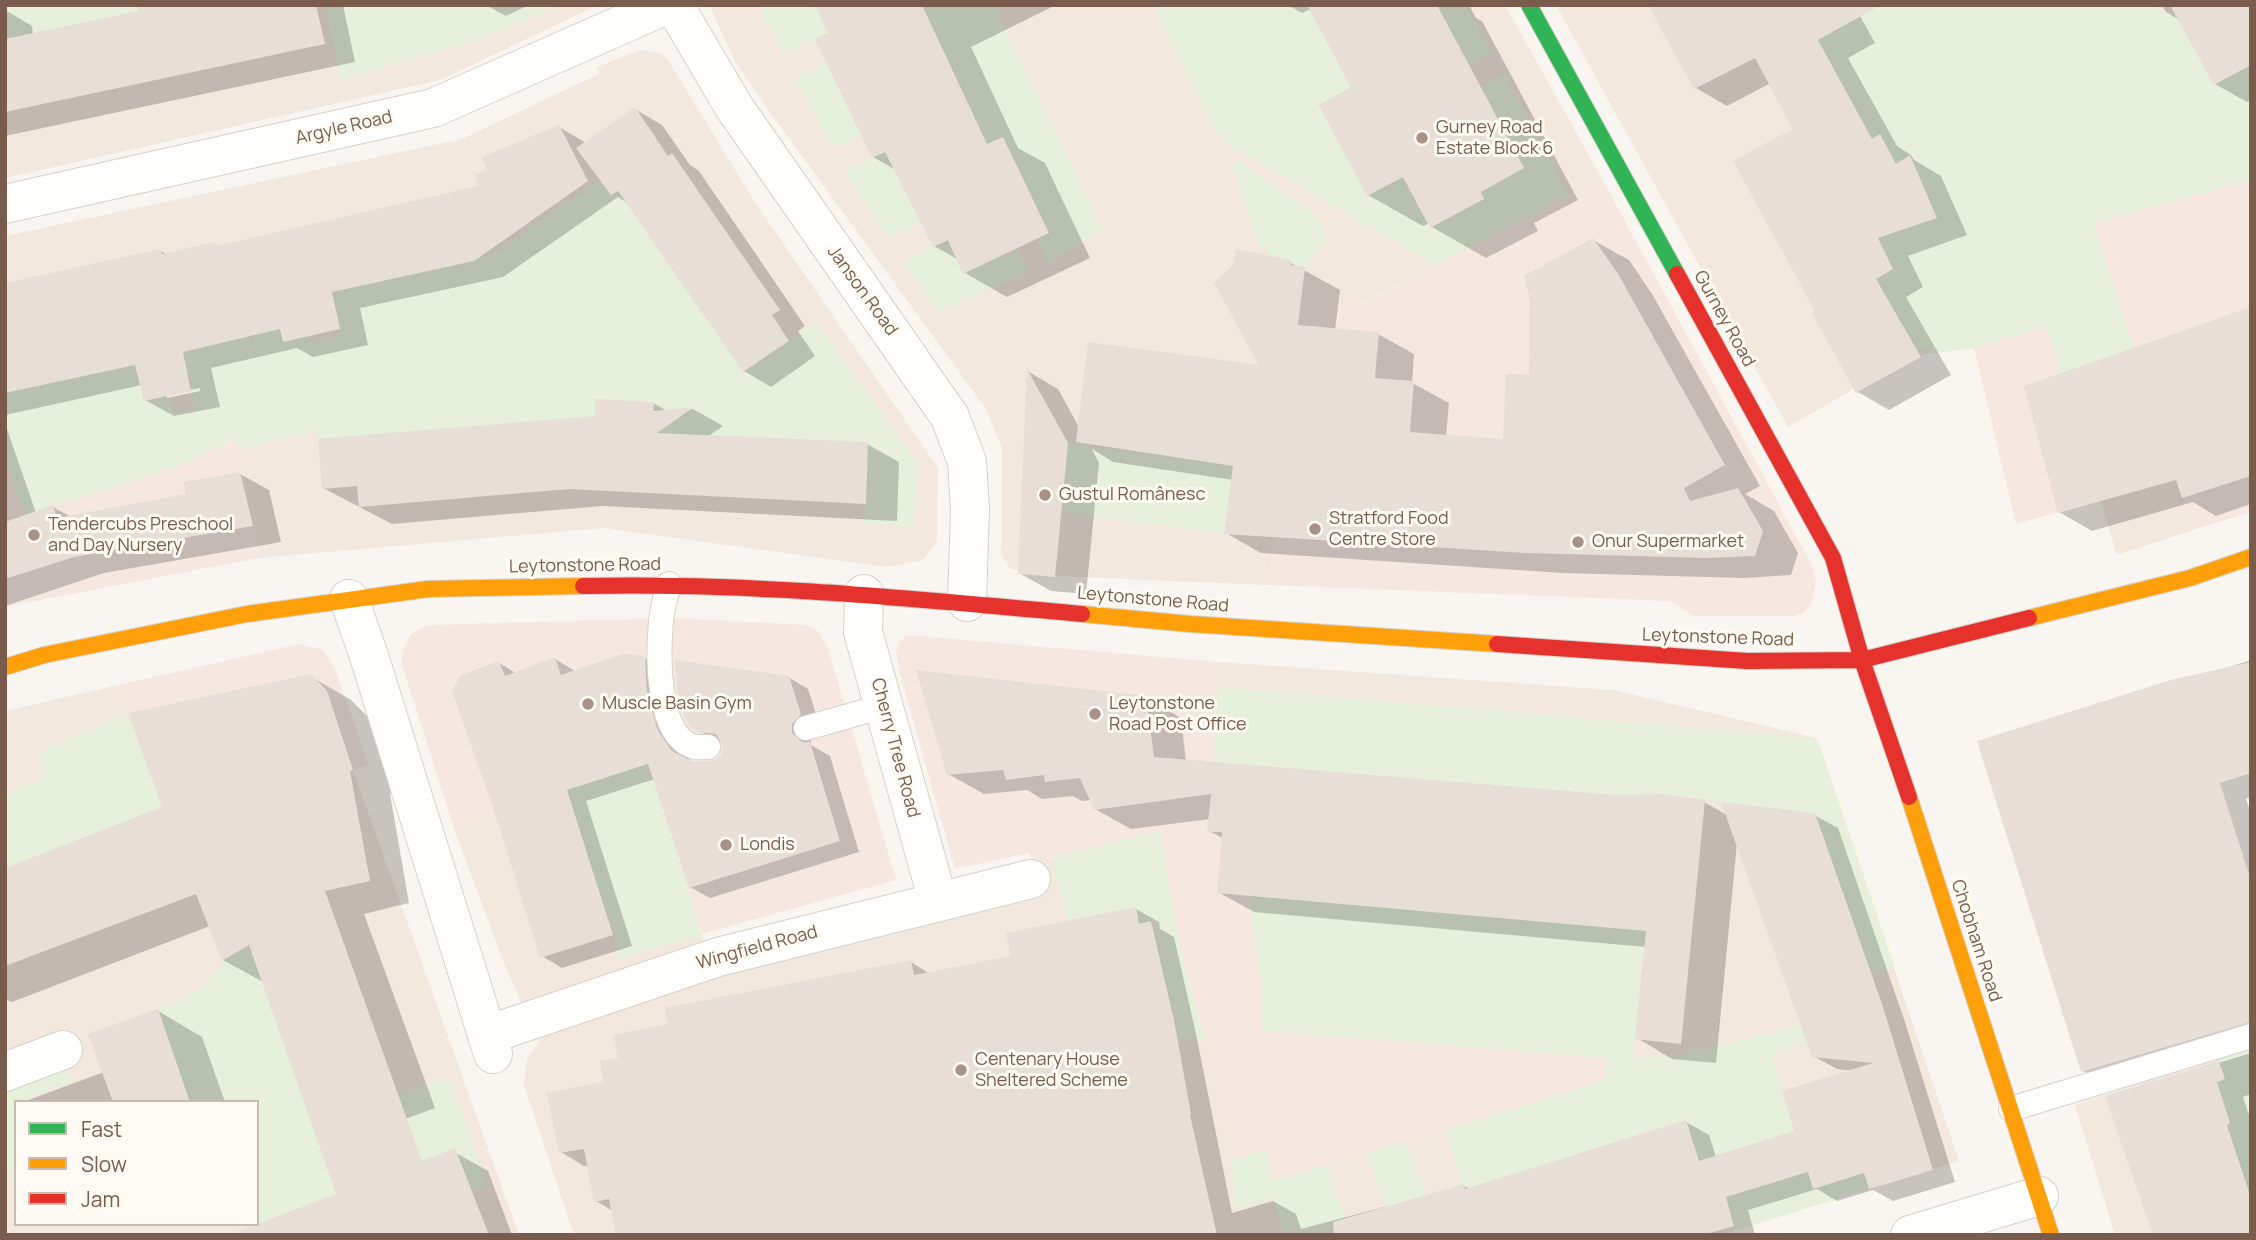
<!DOCTYPE html>
<html>
<head>
<meta charset="utf-8">
<style>
  body { margin:0 }
  #map { position:relative; width:2256px; height:1240px; overflow:hidden; background:#f9f5f0; font-family:Manrope,sans-serif }
  canvas { display:block }
  .frame { position:absolute; inset:0; border:7px solid #7a5c4d; pointer-events:none }
  .legend { position:absolute; left:14px; top:1100px; width:245px; height:126px; box-sizing:border-box; background:#fffaf3; border:2px solid #cabbb1; margin:0; padding:9px 12px; list-style:none; font-size:21px; color:#7a5c4d }
  .legend li { display:flex; align-items:center; gap:14px; height:35px }
  .legend b { width:35px; border:2px solid #cabbb1 }
</style>
</head>
<body>
<div id="map">
<canvas width="2256" height="1240"></canvas>
<div class="frame"></div>
<ul class="legend">
<li><b style="height:9px;background:#30b455"></b>Fast</li>
<li><b style="height:9px;background:#ff9f0a"></b>Slow</li>
<li><b style="height:9px;background:#e5322d"></b>Jam</li>
</ul>
</div>
<script>
const c = document.querySelector('canvas').getContext('2d');
c.lineJoin = 'round';
function fill(path, color) { c.fillStyle = color; c.fill(path, 'evenodd'); }
function strokePath(path, color, width, dash) { c.strokeStyle = color; c.lineWidth = width; c.lineCap = dash ? 'butt' : 'round'; c.setLineDash(dash || []); c.stroke(path); }
function label(font, color, halo, rows, align = 'center') {
  c.font = font + ' Manrope,sans-serif'; c.lineWidth = 6; c.setLineDash([]); c.textBaseline = 'middle'; c.strokeStyle = halo; c.fillStyle = color; for (const [text, x, y, turn = 0] of rows) {
    c.save(); c.translate(x, y); c.rotate((+turn || 0) * Math.PI / 180); c.textAlign = isNaN(turn) ? turn : align; if (halo) c.strokeText(text, 0, 0); c.fillText(text, 0, 0); c.restore();
  }
}
fill(new Path2D(`
  M5 5H598L440 80 5 178Z
  M709 5H1505L1601 177 1361 305 1304 278 1269 585 1030 575 1010 568 1001 555 1002 448 986 409 767 108 736 63Z
  M1556 5H2251V180L2093 223 2193 530 2117 555 2047 327 1974 348 1926 354 1856 394 1854 389 1788 427Z
  M640 50 660 53 668 60 756 204 938 468 937 542 923 560 887 567 603 528 258 558 237 441 5 470V236L462 139 599 74 597 67Z
  M1219 662 1613 690 1817 738 1959 1161 1720 1235H574L524 1085 527 1059 539 1042 505 966 455 831 495 814 649 763 702 934 711 976 1039 898 1032 862 1160 831 1180 947 1205 1038 1273 1181 1604 1081 1607 1057 1262 1031 1217 892 1222 833 1207 832Z
  M118 685 171 830 353 770 519 1235H5V711ZM16 1102H257V1224H16Z
  M2251 1047V1235H2115L2075 1105Z`), '#f2e8de');
fill(new Path2D(`
  M1601 177 1808 558 1814 571 1816 583 1811 604 1804 612 1794 616H1693L1671 601 1269 585 1304 277 1361 305Z
  M2251 180V512L2193 530 2093 223Z
  M2047 326 2099 501 2016 524 1974 348Z
  M237 440 258 558 5 607V470L9 469 26 515 166 471Z
  M673 618 807 625 818 631 828 648 896 880 702 934 649 763 495 814 455 831 401 662 403 651 410 635 427 625Z
  M907 635 1219 662 1208 831 1222 832 1217 892 1248 896 1261 981 1262 1031 1607 1057 1604 1081 1273 1182 1267 1151 1231 1159 1205 1038 1180 947 1160 832 1032 862 1029 853 955 869 901 677 896 652 899 642Z
  M299 644 323 650 334 666 369 765 170 831 118 685Z`), '#f6e8e1');
fill(new Path2D(`
  M5 5H137L138 11 81 23 93 79 8 41Z
  M324 5H564L470 42 341 80Z
  M759 5H815L828 33 782 54Z
  M922 5H998L1006 31 1103 230 1048 262 1036 239 1049 233 1003 137 987 144Z
  M1153 5H1307L1351 87 1319 105 1367 195 1403 177 1430 228 1484 200 1481 192 1524 168 1481 87 1504 75 1569 195 1434 265 1220 139Z
  M1437 5H1466L1492 52 1468 65Z
  M1834 5H2156L2161 14 2172 9 2214 85 2251 65V180L2093 223 2134 348 2072 409 2047 327 1974 348 1927 354 1924 348 1917 349 1876 279 1893 268 1878 238 1937 217 1910 156 1896 164 1879 135 1815 169 1861 119 1828 59 1774 64 1844 25Z
  M840 57 874 129 832 148 795 78Z
  M885 152 902 189 919 181 936 216 887 238 845 171Z
  M1238 161 1320 219 1326 242 1304 267 1291 265 1290 260 1269 256 1268 248 1259 247 1231 164Z
  M600 180 611 195 618 191 743 372 816 322 918 463 913 527 863 524 868 442 652 432 654 402 596 399 595 429 577 489 550 491 544 421 318 439 316 431 238 450 236 440 166 471 25 515 9 469 5 470V378L135 362 144 401 170 395 173 413 195 409 170 292 274 304 283 342 309 336 311 343 341 336 332 292 495 253Z
  M948 240 963 274 1017 249 1028 272 937 312 903 262Z
  M1068 443 1233 466 1224 534 1061 512Z
  M1217 687 1817 738 1895 968 1871 974 1815 813 1662 794 1659 783 1657 798 1214 762Z
  M128 713 162 807 5 868V794L45 777 37 753Z
  M649 763 702 934 620 959 572 804 535 801Z
  M1160 831 1180 947 1205 1038 1196 1041 1177 1039 1166 983 1151 986 1145 956 1160 953 1154 921 1139 924 1067 921 1052 857Z
  M1651 871 1633 1059 1677 1056 1814 1022 1819 1038 1771 1054 1786 1103 1836 1089 1781 1170 1784 1179 1808 1172 1813 1189 1864 1173 1869 1189 1736 1230 1714 1156 1699 1161 1686 1120 1636 1134 1649 1181 1611 1144 1558 1160 1570 1204 1531 1170 1478 1185V1232L1445 1129 1604 1081 1607 1058 1262 1031 1261 981 1248 896Z
  M286 924 314 1126 449 1077 487 1185 472 1189 455 1148 257 1224V1102H191L188 1093 167 1100 158 1009C188 997 205 991 222 961Z
  M2251 1047V1228L2195 1135 2230 1123 2224 1103 2204 1086 2225 1079 2218 1058Z
  M67 1067 71 1082 16 1102V1191L5 1163V1091Z
  M1406 1141 1426 1195 1399 1203 1393 1235 1380 1189 1366 1153Z
  M1267 1150 1273 1181 1327 1165 1347 1225 1323 1232V1235H1304L1301 1227 1283 1232 1273 1199 1237 1210 1231 1159Z`), '#e7f0db');
fill(new Path2D(`
  M176 5H343L355 62 5 136V10L32 26 33 35Z
  M486 5H529L506 16Z
  M817 5H1056L971 47 1018 148 1045 163 1090 258 1007 297 965 273 959 260 934 246 896 170 873 157 831 34Z
  M1288 5H1469L1476 18 1482 21 1578 200 1534 223 1538 231 1486 258 1432 227 1430 223 1423 226 1368 195 1353 88 1311 9 1302 13Z
  M1854 5 1875 43 1848 58 1897 146 1911 155 1914 160 1941 176 1967 235 1908 256 1923 287 1906 297 1951 375 1889 410 1858 392 1817 312 1795 129 1771 83 1727 106 1696 88Z
  M2162 5H2251V100L2247 102 2215 84 2180 20 2166 12Z
  M635 109 662 125 690 165 699 171 805 326 798 331 815 356 771 387 744 371 629 204 618 197 503 277 360 308 368 345 313 357 297 348 211 368 220 407 174 416 145 400 142 385 5 415V285L160 251 167 254 214 244 219 247 480 188 489 171 559 127 586 143ZM200 388V391L167 398V394Z
  M1593 240 1629 260 1652 294 1760 486 1745 494 1774 511 1798 553 1791 575 1744 578 1563 573 1261 553 1226 533 1233 480 1113 462 1092 449 1099 463 1086 594 1051 591 1019 573 1029 372 1058 389 1079 427 1263 367 1289 262 1340 290 1335 330 1378 334 1414 354 1412 383 1449 403 1446 437 1505 441 1531 377Z
  M2251 309V504L2216 516 2193 502 2092 531 2059 512Z
  M653 403 667 411 693 409 723 426 707 437 867 444 899 462 897 521 602 506 392 524 323 488Z
  M5 423 36 513 53 507 71 517 188 496 240 474 269 490 281 542 104 573 5 606Z
  M644 658 664 669 679 747 691 762 717 761 723 754V743L699 731 788 677 808 689 820 726 811 735V745L830 756 859 852 710 898 690 887 655 779 586 801 632 946 562 968 542 956 499 663 517 674 555 659 575 671Z
  M2251 660V797L2246 799 2251 813V1044L2110 1087 2083 1071 2229 667Z
  M310 676 351 700 367 716 392 793 390 794 409 903 364 914 435 1108 351 1139 265 983 223 960 210 926 12 1002 5 999V869L164 808Z
  M1145 697 1181 718 1186 762 1615 797 1704 802 1727 815H1814L1838 828 1905 1022 1955 1182 1893 1201 1873 1190 1837 1201 1817 1189 1748 1210 1755 1235H618L613 1211 596 1201 589 1165 584 1166 561 1152 620 1060 671 1026 911 962 930 974 1013 957 1136 909 1159 922 1160 929 1174 937 1196 1034 1232 1213 1273 1201 1296 1214 1301 1229 1384 1207 1387 1208 1464 1186 1470 1189 1686 1122 1709 1135 1716 1157 1797 1132 1853 1071 1837 1069 1813 1056 1737 843 1716 1063 1672 1059 1637 1038 1646 947 1254 912 1218 892 1224 839 1209 831 1210 819 1131 829 1095 809 1091 800 1082 801 1073 796 1042 799 1027 790 984 794 948 774Z
  M158 1011 202 1037 225 1102H23L104 1072Z
  M2251 1053V1094L2243 1097 2251 1121V1235L2108 1097Z
  M456 1153 488 1171 512 1235H277Z`), '#0003');
fill(new Path2D(`
  M137 5H316L325 44 5 112V39L138 11Z
  M815 5H922L987 144 1003 137 1049 233 963 274 948 240 933 247 885 152 872 158 815 39 828 33Z
  M1307 5H1437L1524 168 1481 192 1484 199 1430 228 1403 177 1367 196 1319 105 1351 87Z
  M1648 5H1881L1818 40 1872 139 1880 134 1896 164 1910 155 1937 218 1878 238 1893 269 1876 279 1921 357 1856 393 1812 313 1815 311 1733 161 1793 129 1755 58 1694 89Z
  M2170 5H2251V65L2214 85Z
  M635 107 668 156 672 153 780 310 772 315 789 341 743 372 618 191 611 195 576 148Z
  M559 125 588 181 474 261 332 292 340 329 283 342 280 329 183 352 191 391 144 401 135 365 5 393V283L160 249 162 254 215 242 216 246 478 186 475 174 487 170 482 157Z
  M1593 238 1617 272 1725 465 1684 488 1690 501 1738 488 1763 531 1755 556 1707 558 1526 553 1224 534 1233 466 1076 442 1088 342 1259 365 1214 283 1233 265 1236 249 1290 260 1291 265 1305 267 1298 325 1379 332 1375 378 1414 381 1410 432 1503 439 1506 374 1529 375 1530 300 1524 276Z
  M2251 307V476L2182 498 2176 480 2058 513 2024 386Z
  M1027 369 1068 443 1055 577 1018 574Z
  M595 399 654 402 653 411 694 407 657 433 868 442 866 504 569 489 359 507 357 486 322 489 318 439 595 416Z
  M240 472 253 526 74 557 5 579V522L53 505 57 518 186 494 184 482Z
  M623 654 645 656 647 694 658 731 672 751 693 762 715 760 721 755 723 746 716 734 698 732 691 727 685 719 677 688 675 660 789 676 801 714 792 724V733L802 742H810L840 841 689 888 648 764 567 790 613 935 540 958 495 813 452 691 461 675 499 661 505 676 555 657 561 675Z
  M2251 662V773L2220 783 2251 881V1022L2081 1072 1977 741 2171 680Z
  M916 670 1146 696 1154 757 1615 795 1662 794 1705 800 1681 1044 1635 1039 1646 931 1217 893 1222 832H1207L1211 794 1094 810 1080 778 1045 782 1044 775 1006 780 1003 770 947 775Z
  M311 674 327 691 353 770 350 771 370 881 325 891 422 1161 455 1148 489 1235H240L239 1231 336 1194 249 945 222 961 196 894 5 966V868L162 807 128 713Z
  M1721 802 1815 813 1883 1007 1933 1170 1869 1189 1864 1173 1813 1189 1808 1172 1726 1197 1734 1226 1703 1235H1334L1333 1222 1464 1184 1465 1189 1686 1120 1699 1161 1794 1131 1782 1091 1873 1063 1812 1057Z
  M1136 907 1139 924 1151 921 1174 1020 1191 1114 1190 1115 1217 1235H616L609 1199 594 1202 584 1149 559 1153 547 1093 603 1082 600 1061 618 1058 613 1035 668 1024 665 1008 911 960 914 975 1011 956 1006 933Z
  M158 1009 190 1102H113L88 1034Z
  M2219 1061 2225 1079 2217 1082 2230 1123 2227 1125 2251 1198V1235H2153L2105 1096Z`), '#e6ded7');
const lane = new Path2D(`
  M669 584C666 596 662 609 661 621 658 653 656 733 692 746 697 748 704 747 708 747
  M806 728 884 706
  M2011 1109 2251 1036`);
const street = new Path2D(`
  M674 5 734 107 950 417 967 462 970 509 967 602
  M5 204 433 108 666 5
  M864 594 863 632 938 901
  M349 599 369 656 493 1054
  M487 1035 718 957 1031 879
  M5 1072 63 1050
  M1910 1235 2039 1196`);
const fast = new Path2D(`
  M1529 5 1677 274`);
const slow = new Path2D(`
  M1082 614 1190 624 1497 644
  M2029 618 2190 578 2251 557
  M5 667 44 655 247 614 428 589 583 586
  M1909 797 2051 1235`);
const jam = new Path2D(`
  M1677 274 1833 558 1862 660 1909 797
  M583 586C750 582 916 599 1082 614
  M1497 644 1747 661 1862 660 2029 618`);
strokePath(lane, '#d7d1cb', 26);
strokePath(street, '#d7d1cb', 40);
strokePath(fast, '#d9d2cb', 18);
strokePath(slow, '#d9d2cb', 18);
strokePath(jam, '#d9d2cb', 18);
strokePath(lane, '#fefefd', 24);
strokePath(street, '#fefefd', 38);
strokePath(fast, '#30b455', 16);
strokePath(slow, '#ff9f0a', 16);
strokePath(jam, '#e5322d', 16);
for (const [x, y, r, color] of [
  [1422,138,7,"#a69286"],
  [1045,495,7,"#a69286"],
  [1315,529,7,"#a69286"],
  [34,535,7,"#a69286"],
  [1578,542,7,"#a69286"],
  [588,704,7,"#a69286"],
  [1095,714,7,"#a69286"],
  [726,845,7,"#a69286"],
  [961,1070,7,"#a69286"]
]) { const dot = new Path2D(); dot.arc(x, y, r, 0, 2 * Math.PI); c.fillStyle = color; c.fill(dot); strokePath(dot, '#fffaf3', 2.5); }
label('18px', '#7a5c4d', '#fffaf3', [
  ["Argyle Road",344,128,-13],
  ["Janson Road",862,291,54],
  ["Gurney Road",1724,319,61],
  ["Leytonstone Road",585,566,-1],
  ["Leytonstone Road",1153,600,5],
  ["Leytonstone Road",1718,638,2],
  ["Cherry Tree Road",895,748,75],
  ["Chobham Road",1976,941,72],
  ["Wingfield Road",757,948,-15]
]);
label('18px', '#7a5c4d', '#fffaf3', [
  ["Gurney Road",1436,128],
  ["Estate Block 6",1436,149],
  ["Gustul Românesc",1059,495],
  ["Stratford Food",1329,519],
  ["Centre Store",1329,540],
  ["Tendercubs Preschool",48,525],
  ["and Day Nursery",48,546],
  ["Onur Supermarket",1592,542],
  ["Muscle Basin Gym",602,704],
  ["Leytonstone",1109,704],
  ["Road Post Office",1109,725],
  ["Londis",740,845],
  ["Centenary House",975,1060],
  ["Sheltered Scheme",975,1081]
], 'left');
</script>
</body>
</html>
